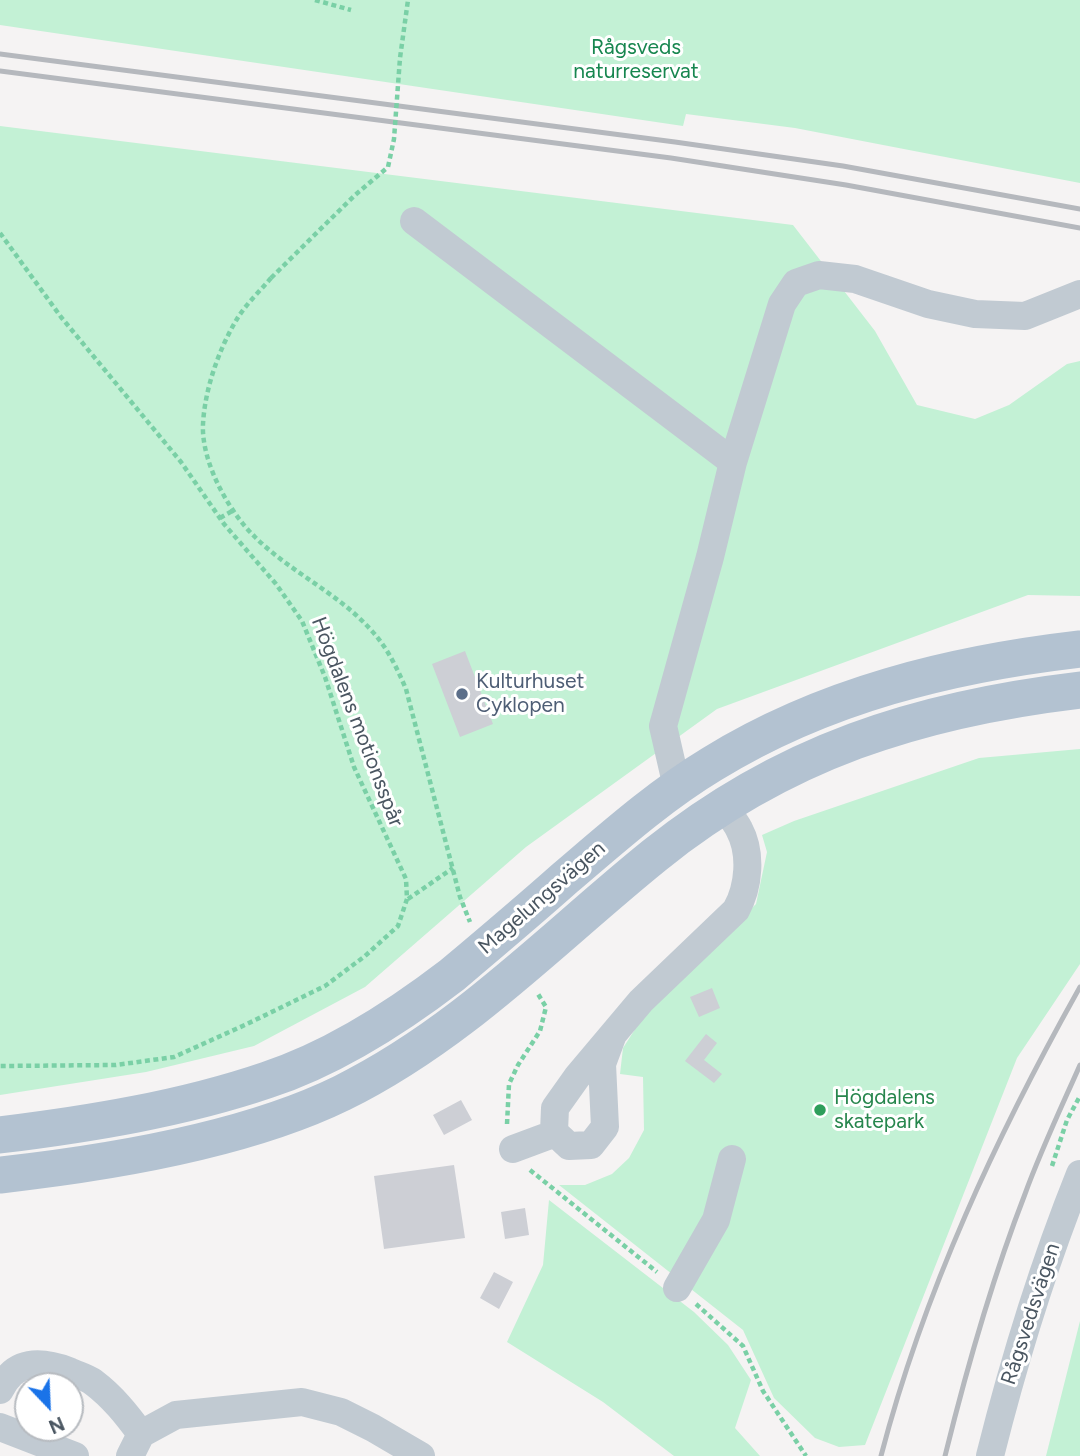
<!DOCTYPE html>
<html>
<head>
<meta charset="utf-8">
<style>
  body { margin:0 }
  #map { position:relative; width:1080px; height:1456px; overflow:hidden; background:#f5f3f3; font-family:Figtree,sans-serif }
  canvas { display:block }
  .north { position:absolute; left:14px; top:1372px; width:70px; height:70px; box-sizing:border-box; background:#fff; border:2px solid #b7bbc0; border-radius:50%; rotate:157deg; font-size:19px; font-weight:700; line-height:28px; text-align:center; color:#4a5661 }
  .north::after { content:''; display:block; margin:auto; width:24px; height:32px; background:#1a73e8; clip-path:polygon(50% 0,100% 100%,50% 72%,0 100%) }
</style>
</head>
<body>
<div id="map">
<canvas width="1080" height="1456"></canvas>
<div class="north">N</div>
</div>
<script>
const c = document.querySelector('canvas').getContext('2d');
c.lineJoin = 'round';
function fill(path, color) { c.fillStyle = color; c.fill(path, 'evenodd'); }
function strokePath(path, color, width, dash) { c.strokeStyle = color; c.lineWidth = width; c.lineCap = dash ? 'butt' : 'round'; c.setLineDash(dash || []); c.stroke(path); }
function label(font, color, halo, rows, align = 'center') {
  c.font = font + ' Figtree,sans-serif'; c.lineWidth = 6; c.setLineDash([]); c.textBaseline = 'middle'; c.strokeStyle = halo; c.fillStyle = color; for (const [text, x, y, turn = 0] of rows) {
    c.save(); c.translate(x, y); c.rotate((+turn || 0) * Math.PI / 180); c.textAlign = isNaN(turn) ? turn : align; if (halo) c.strokeText(text, 0, 0); c.fillText(text, 0, 0); c.restore();
  }
}
fill(new Path2D(`
  M0 0H1080V183L795 128 686 114 683 126 0 25Z
  M0 126 793 225 875 331 917 405 975 419 1009 405 1067 364 1080 361V596L1028 595 717 709 526 847 365 987 254 1046 146 1072 0 1095Z
  M1080 749V964L1017 1058 865 1445 839 1447 815 1438 774 1398 743 1330 559 1185H585L612 1174 629 1158 644 1130 643 1077 620 1074 623 1048 646 1012 756 904 767 852 762 835 794 821 979 758Z
  M549 1200 694 1312 728 1345 751 1380 735 1428 760 1456H674L603 1402 507 1342 543 1265Z
  M1080 1321V1456H1046Z`), '#c3f1d5');
fill(new Path2D(`
  M465 651 493 724 460 737 432 664Z
  M712 988 720 1008 699 1017 690 997Z
  M706 1034 717 1043 704 1060 722 1074 714 1083 685 1061Z
  M461 1100 472 1120 444 1135 433 1115Z
  M454 1165 465 1238 384 1249 374 1176Z
  M525 1208 529 1235 505 1239 501 1212Z
  M494 1272 513 1282 499 1309 480 1298Z`), '#cdcfd5');
strokePath(new Path2D(`
  M315 0 351 10
  M0 233 61 317 181 462 224 524 276 584 302 621 325 677 354 767 406 879 407 899 398 926 365 956 325 986 247 1024 174 1057 116 1065 0 1066
  M271 278C260 291 246 304 237 319 219 349 205 388 203 424 201 462 229 512 255 537 290 572 338 593 371 630 387 647 397 668 406 689L460 897 470 922
  M220 518 234 510
  M408 899 453 868
  M507 1124 509 1084 518 1065 540 1031 546 1007 538 994
  M1052 1166 1067 1120 1080 1096
  M530 1170 657 1272
  M696 1304 743 1346 763 1391 806 1456`), '#7ad0a6', 4.5, [5, 3.5]);
strokePath(new Path2D(`
  M414 221 733 462
  M677 787 663 726 710 557 733 462 782 304 796 283 819 275 855 279 928 304 975 314 1025 316 1080 294
  M612 1037 602 1064 605 1127 591 1145 569 1146 554 1132 555 1108 577 1077 641 1001 736 910C749 887 752 853 739 829 735 821 728 813 723 806
  M513 1149 556 1133
  M677 1288 716 1220 732 1159
  M0 1390C15 1359 40 1360 69 1371 77 1375 86 1377 93 1382 113 1397 127 1415 141 1434L130 1456
  M0 1427 75 1456
  M141 1434 176 1415 302 1402 341 1412 373 1428 421 1456
  M990 1456C1014 1360 1043 1266 1080 1174`), '#c1cad2', 28);
strokePath(new Path2D(`
  M0 1135C89 1124 182 1109 267 1080 334 1058 396 1018 452 975 490 943 528 911 565 878 612 838 659 796 712 764 824 695 951 664 1080 649
  M0 1175C108 1163 244 1141 342 1093 463 1033 552 938 655 855 783 752 919 709 1080 690`), '#b3c2d1', 37);
strokePath(new Path2D(`
  M0 54 675 142 843 166 1080 209
  M0 71 671 158 846 185 1080 228
  M881 1456C924 1291 997 1135 1080 987
  M945 1456C967 1367 992 1279 1025 1194 1041 1150 1061 1108 1080 1065`), '#b5b8bd', 5);
strokePath(new Path2D(`
  M271 278 355 195 388 167 394 139 400 58 408 0`), '#7ad0a6', 4.5, [5, 3.5]);
for (const [x, y, r, color] of [
  [462,694,7,"#5c6f8a"],
  [820,1110,7,"#2e9e5b"]
]) { const dot = new Path2D(); dot.arc(x, y, r, 0, 2 * Math.PI); c.fillStyle = color; c.fill(dot); strokePath(dot, '#fff', 2.5); }
label('21px', '#17864f', '#fff', [
  ["Rågsveds",636,48],
  ["naturreservat",636,72]
]);
label('21px', '#4e5e75', '#fff', [
  ["Kulturhuset",476,682],
  ["Cyklopen",476,706]
], 'left');
label('21px', '#4a5661', '#fff', [
  ["Högdalens motionsspår",357,722,69],
  ["Magelungsvägen",542,898,-41],
  ["Rågsvedsvägen",1031,1314,-72]
]);
label('21px', '#27864d', '#fff', [
  ["Högdalens",834,1098],
  ["skatepark",834,1122]
], 'left');
</script>
</body>
</html>
